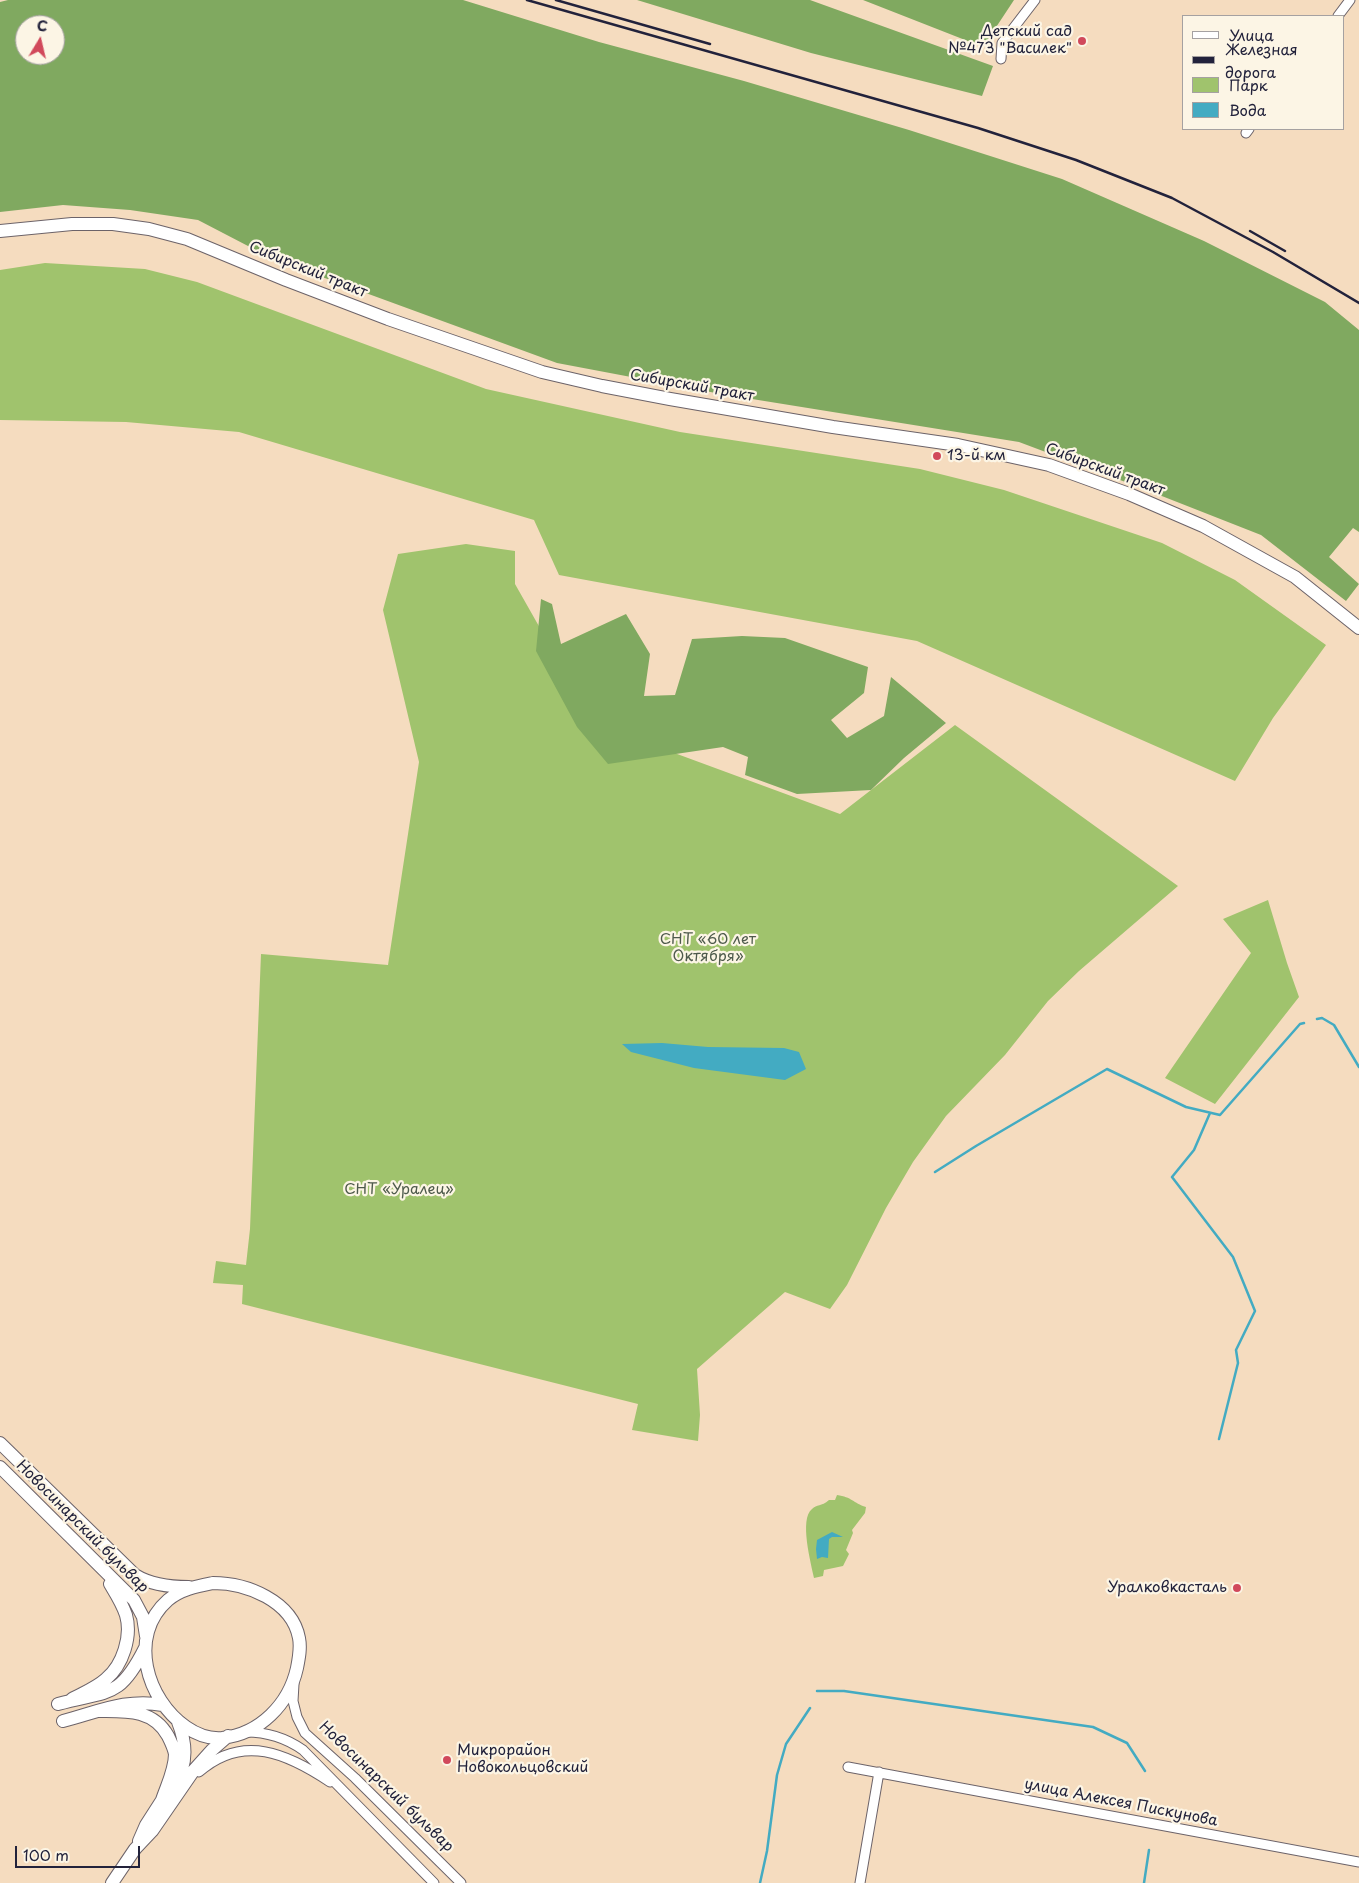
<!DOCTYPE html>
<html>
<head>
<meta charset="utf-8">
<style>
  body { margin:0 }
  #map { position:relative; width:1359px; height:1883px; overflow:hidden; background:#f5dcbf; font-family:"Playpen Sans",sans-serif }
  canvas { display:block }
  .legend { position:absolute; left:1182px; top:15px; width:162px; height:115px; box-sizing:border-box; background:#fcf5e5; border:1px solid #a5a1a1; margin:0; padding:6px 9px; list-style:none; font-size:15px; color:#22223b }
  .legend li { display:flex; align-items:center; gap:10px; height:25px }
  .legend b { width:25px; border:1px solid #a5a1a1 }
  .north { position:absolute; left:15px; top:15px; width:50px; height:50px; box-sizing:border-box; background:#fcf5e5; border:1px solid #a5a1a1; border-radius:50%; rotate:9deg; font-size:14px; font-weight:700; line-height:20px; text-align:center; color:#22223b }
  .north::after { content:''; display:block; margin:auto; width:18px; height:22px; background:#d1495b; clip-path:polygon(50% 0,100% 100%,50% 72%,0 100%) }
  .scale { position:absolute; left:15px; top:1846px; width:125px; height:22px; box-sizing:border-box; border:2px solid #22223b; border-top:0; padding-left:6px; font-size:15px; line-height:18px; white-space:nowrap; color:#22223b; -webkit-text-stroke:4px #fcf5e5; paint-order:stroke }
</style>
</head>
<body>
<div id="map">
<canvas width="1359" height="1883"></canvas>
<ul class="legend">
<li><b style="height:6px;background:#fff"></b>Улица</li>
<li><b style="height:6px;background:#22223b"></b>Железная дорога</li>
<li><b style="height:14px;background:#a0c36d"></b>Парк</li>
<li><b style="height:14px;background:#43abc2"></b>Вода</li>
</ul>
<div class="north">С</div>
<div class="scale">100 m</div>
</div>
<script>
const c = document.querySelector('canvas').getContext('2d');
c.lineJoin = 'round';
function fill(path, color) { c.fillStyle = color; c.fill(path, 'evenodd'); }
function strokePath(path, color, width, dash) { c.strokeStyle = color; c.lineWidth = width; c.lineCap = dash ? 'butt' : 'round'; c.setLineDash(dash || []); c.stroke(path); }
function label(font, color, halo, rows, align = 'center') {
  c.font = font + ' "Playpen Sans",sans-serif'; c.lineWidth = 4.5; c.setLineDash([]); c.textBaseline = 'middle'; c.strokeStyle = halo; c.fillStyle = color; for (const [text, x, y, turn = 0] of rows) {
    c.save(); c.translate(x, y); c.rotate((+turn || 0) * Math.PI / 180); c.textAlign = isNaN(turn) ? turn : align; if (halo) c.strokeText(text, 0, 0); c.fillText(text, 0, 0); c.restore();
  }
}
fill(new Path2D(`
  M45 263 145 269 197 282 486 389 680 432 920 469 1004 490 1162 543 1235 580 1326 645 1273 718 1235 781 917 641 559 575 534 520 239 432 126 422 0 420V270Z
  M466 544 515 551V584L612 755 669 751 840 814 955 725 1178 886 1079 971 1048 1001 1005 1055 946 1116 913 1162 886 1208 847 1285 830 1309 785 1292 697 1369 700 1415 698 1441 632 1430 638 1404 242 1304 243 1285 213 1283 216 1261 246 1265 250 1229 261 954 388 965 419 762 383 610 398 554Z
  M1268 900 1287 963 1299 997 1215 1104 1165 1078 1251 953 1223 919Z
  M837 1495C852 1497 853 1503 866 1507L865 1513 852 1530 853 1533 846 1550 849 1554 843 1566 824 1570 823 1576 814 1578C811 1563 799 1519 812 1509 817 1504 821 1507 829 1500H835Z`), '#a0c36d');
fill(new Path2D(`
  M8 0H463L599 42 744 81 909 130 1062 179 1204 241 1325 302 1359 330V532L1353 528 1329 557 1359 584 1346 601 1261 535 1144 489 1019 442 721 394 557 363 273 259 198 220 130 210 63 205 0 212V2ZM25 25H55V55H25Z
  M637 0H810L993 66 982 96 811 53Z
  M863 0H1014L983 47Z
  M541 599 552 604 561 644 626 614 650 654 644 696 675 695 692 639 742 636 785 638 868 667 864 693 831 720 847 738 884 716 891 677 946 723 904 758 871 790 797 794 745 775 748 757 723 747 608 764 577 727 536 651Z`), '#80a960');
fill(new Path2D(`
  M662 1043 708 1047 784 1048 799 1052 806 1069 785 1080 694 1068 631 1052 622 1044Z
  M832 1532 843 1537H832L829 1539 828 1558 822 1557 817 1559 816 1549 817 1540Z`), '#43abc2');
strokePath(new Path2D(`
  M1317 1019 1322 1018 1334 1025 1359 1067
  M1210 1113 1194 1150 1172 1177 1233 1257 1255 1311 1236 1350 1238 1363 1219 1439
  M935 1172 976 1146 1107 1069 1186 1107 1220 1115 1300 1024 1304 1023
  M817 1691H844L1093 1727 1127 1743 1145 1771
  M760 1883 767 1851 777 1775 786 1744 810 1708
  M1144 1883 1149 1850`), '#43abc2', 2.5);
const street = new Path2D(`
  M1338 16 1350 0
  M1001 59 1002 43 1035 0
  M1246 133 1249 129
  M294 1684 293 1701 297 1717 305 1733 355 1778 461 1883
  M246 1732C267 1732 286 1738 303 1750L434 1883
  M848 1767 1359 1862
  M199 1772C243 1733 288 1754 330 1782
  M860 1883 879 1772`);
const secondary = new Path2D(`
  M0 231 72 224H113L149 229 187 239 286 280 388 319 542 372 602 386 670 399 833 427 958 445 1049 465 1129 494 1203 526 1295 577 1359 628
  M0 1443 135 1575C151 1585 170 1587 189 1587
  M0 1467 134 1600 143 1617 146 1636
  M213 1583C247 1583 292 1601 299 1638 301 1648 299 1658 297 1668 289 1704 260 1734 222 1738 209 1739 196 1734 186 1727 147 1700 127 1636 168 1600 181 1589 198 1586 213 1583Z
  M72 1699C83 1693 96 1688 106 1679 123 1665 132 1636 126 1615 122 1603 116 1594 110 1584
  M58 1704C108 1690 119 1700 145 1648
  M99 1711C126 1711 153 1709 168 1736 171 1742 174 1748 175 1754 175 1770 167 1785 162 1800
  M63 1721C98 1712 126 1698 163 1705
  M139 1841 146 1825 182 1769C187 1753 184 1737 178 1722
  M112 1883 135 1849 152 1831 194 1770 212 1750 228 1736`);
strokePath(street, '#6c6369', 11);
strokePath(secondary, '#6c6369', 14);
strokePath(street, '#fff', 9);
strokePath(secondary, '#fff', 12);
strokePath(new Path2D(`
  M527 0 978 128 1076 160 1172 198 1273 252 1359 303
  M556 0 710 44
  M1250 231 1285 251`), '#22223b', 2.5);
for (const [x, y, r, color] of [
  [1082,41,5,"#d1495b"],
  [937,456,5,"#d1495b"],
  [1237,1588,5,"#d1495b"],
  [447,1760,5,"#d1495b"]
]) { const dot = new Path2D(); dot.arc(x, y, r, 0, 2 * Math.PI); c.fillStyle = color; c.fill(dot); strokePath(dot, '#fcf5e5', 2); }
label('15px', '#22223b', '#fcf5e5', [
  ["Детский сад",1072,32],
  ["№473 \"Василек\"",1072,49],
  ["13-й км",947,456,"left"],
  ["Уралковкасталь",1227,1588],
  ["Микрорайон",457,1751,"left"],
  ["Новокольцовский",457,1768,"left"]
], 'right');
label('15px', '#22223b', '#fcf5e5', [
  ["Сибирский тракт",308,270,22],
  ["Сибирский тракт",692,386,10],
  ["Сибирский тракт",1105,470,20],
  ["Новосинарский бульвар",82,1527,45],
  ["Новосинарский бульвар",386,1787,44],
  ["улица Алексея Пискунова",1121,1803,11]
]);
label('15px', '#4e5a4c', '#fcf5e5', [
  ["СНТ «60 лет",708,940],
  ["Октября»",708,957],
  ["СНТ «Уралец»",399,1190]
]);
</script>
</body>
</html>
